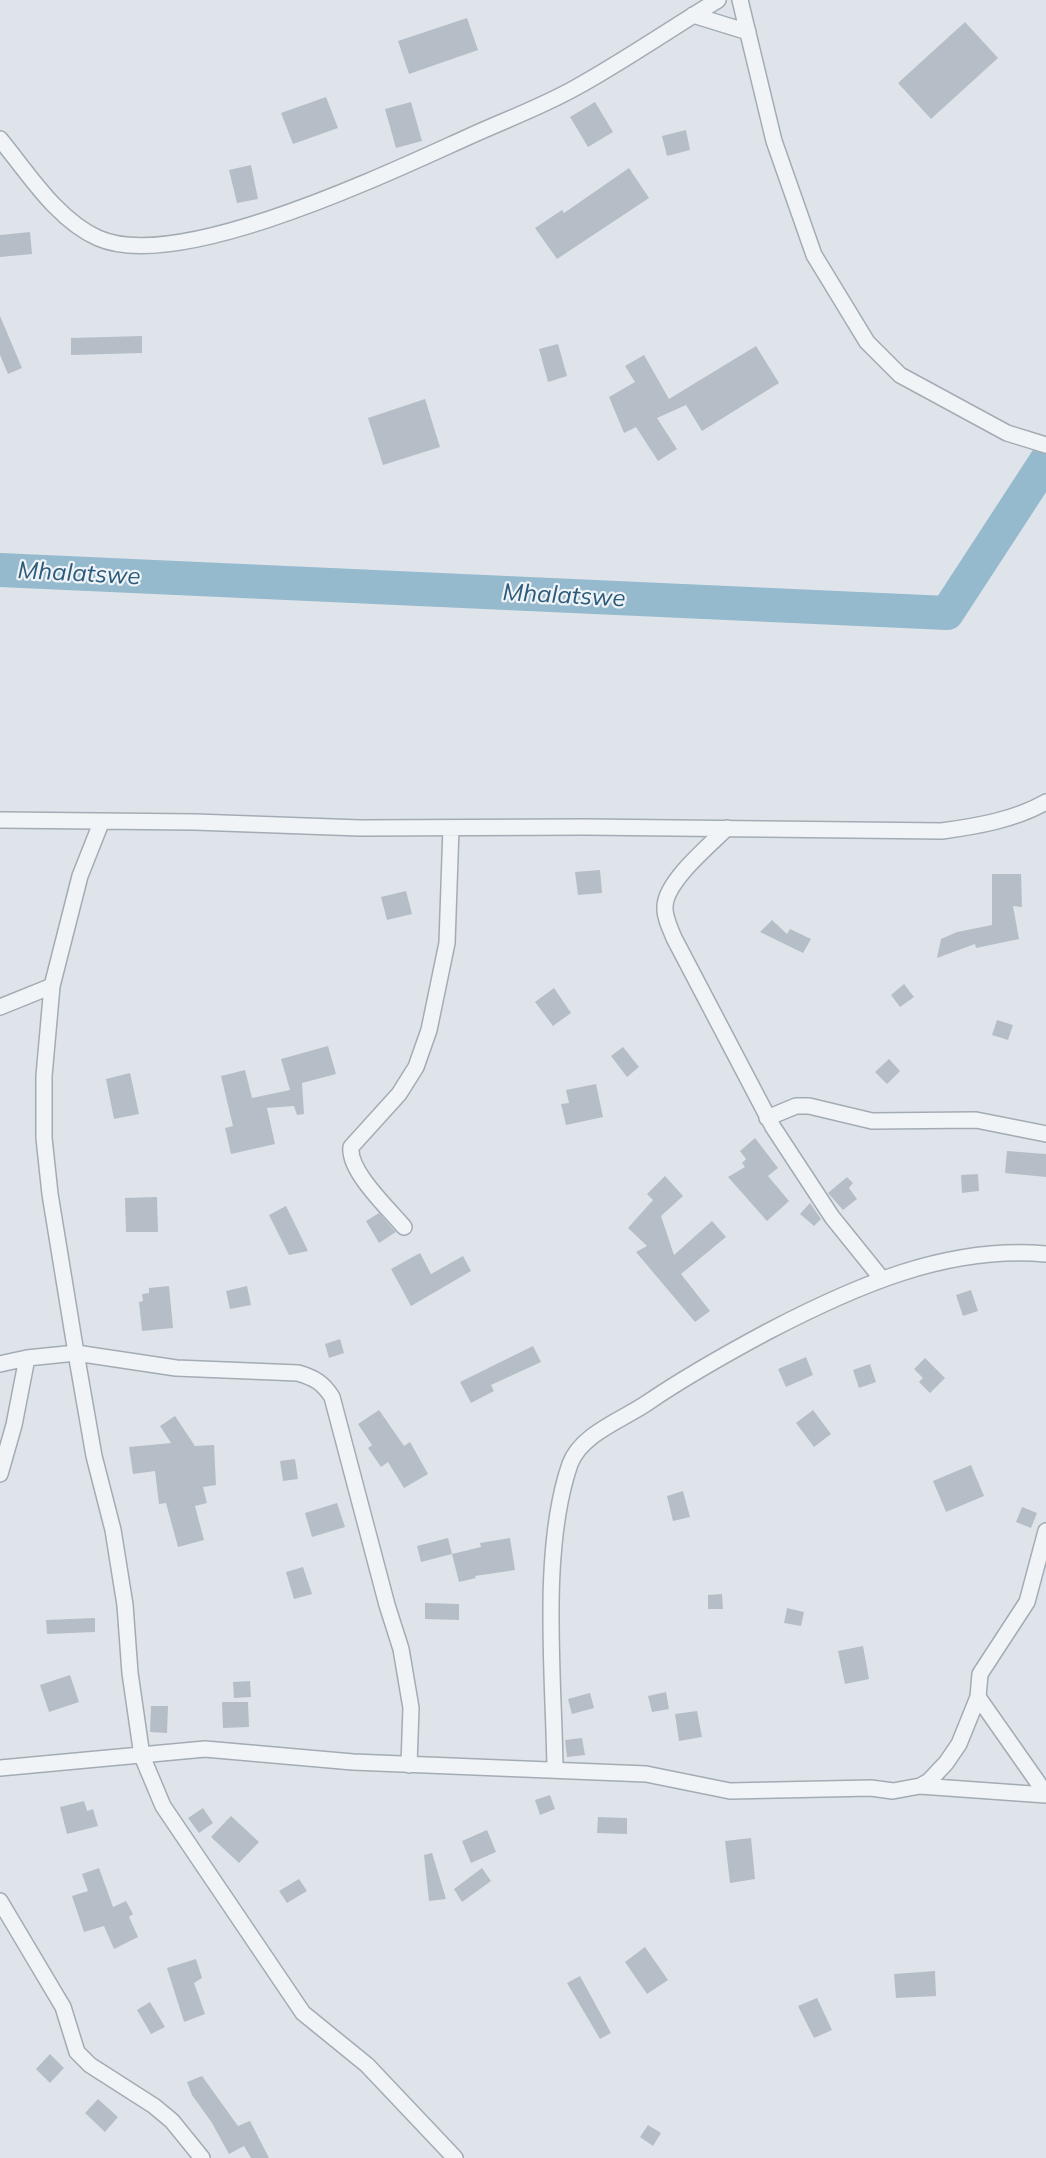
<!DOCTYPE html>
<html>
<head>
<meta charset="utf-8">
<style>
  body { margin:0 }
  canvas { display:block; background:#dee4e9 }
</style>
</head>
<body>
<canvas width="1046" height="2158"></canvas>
<script>
const c = document.querySelector('canvas').getContext('2d');
c.lineJoin = 'round';
function strokePath(path, color, width, dash) { c.strokeStyle = color; c.lineWidth = width; c.lineCap = dash ? 'butt' : 'round'; c.setLineDash(dash || []); c.stroke(path); }
function fill(path, color) { c.fillStyle = color; c.fill(path, 'evenodd'); }
function label(font, color, halo, rows, align = 'center') {
  c.font = font + ' Mulish,sans-serif'; c.lineWidth = 4.5; c.setLineDash([]); c.textBaseline = 'middle'; c.strokeStyle = halo; c.fillStyle = color; for (const [text, x, y, turn = 0] of rows) {
    c.save(); c.translate(x, y); c.rotate((+turn || 0) * Math.PI / 180); c.textAlign = isNaN(turn) ? turn : align; if (halo) c.strokeText(text, 0, 0); c.fillText(text, 0, 0); c.restore();
  }
}
strokePath(new Path2D(`
  M0 570 947 613 1046 461`), '#95b9cd', 34);
fill(new Path2D(`
  M467 18 478 50 409 74 398 41Z
  M965 22 998 58 931 119 898 83Z
  M326 97 338 128 293 144 281 113Z
  M411 102 422 141 396 148 385 109Z
  M595 102 613 132 588 147 570 117Z
  M686 130 690 150 667 156 662 136Z
  M251 165 258 199 237 203 229 170Z
  M629 168 649 198 557 259 535 228 562 210 564 213Z
  M30 232 32 254 0 257V235Z
  M0 316 22 368 8 374 0 355Z
  M142 336V353L71 355V338Z
  M558 344 567 376 548 382 539 349Z
  M756 346 779 383 702 431 686 405 657 418 677 449 658 461 636 427 624 433 609 397 635 382 625 366 644 355 669 399Z
  M425 399 440 447 383 465 368 418Z
  M600 870 602 893 578 895 575 872Z
  M992 874H1021L1022 907 1013 906 1019 939 976 948 975 944 937 958 941 939 957 932 992 925Z
  M406 891 412 914 387 920 381 897Z
  M772 920 787 934 790 929 811 939 803 953 760 932Z
  M904 984 914 997 900 1007 891 995Z
  M554 988 571 1013 553 1026 535 1002Z
  M997 1020 1013 1025 1008 1040 992 1035Z
  M328 1046 336 1074 302 1083 304 1114 297 1115 294 1106 267 1108 275 1144 231 1154 225 1128 233 1126 221 1076 245 1070 252 1098 290 1090 281 1059Z
  M623 1047 639 1067 627 1077 611 1056Z
  M889 1059 900 1071 887 1084 875 1072Z
  M130 1073 139 1114 114 1119 106 1079Z
  M596 1084 603 1117 566 1125 561 1104 569 1103 566 1090Z
  M755 1138 778 1168 768 1176 789 1201 767 1221 728 1177 745 1167 742 1163 746 1159 740 1151Z
  M1007 1151 1046 1154V1177L1005 1173Z
  M978 1174 979 1191 962 1193 961 1175Z
  M665 1176 683 1196 661 1216 674 1255 712 1221 726 1237 681 1274 710 1311 695 1322 636 1252 647 1246 628 1228 653 1200 647 1194Z
  M847 1177 853 1183 849 1188 857 1199 843 1210 828 1193Z
  M157 1197 158 1232H126L125 1198Z
  M810 1203 821 1219 814 1226 800 1214Z
  M286 1206 308 1251 289 1255 269 1215Z
  M379 1213 396 1232 379 1243 366 1221Z
  M420 1253 431 1274 463 1256 471 1271 411 1306 391 1269Z
  M169 1286 173 1328 142 1331 139 1302 143 1301 142 1294 149 1293V1288Z
  M247 1286 251 1305 230 1309 226 1291Z
  M971 1290 978 1311 963 1316 956 1295Z
  M340 1339 344 1353 329 1358 325 1344Z
  M533 1346 541 1362 491 1385 494 1391 471 1403 460 1382Z
  M806 1357 813 1375 786 1387 778 1369Z
  M925 1358 945 1378 930 1393 919 1382 923 1378 914 1369Z
  M870 1364 876 1382 859 1388 853 1370Z
  M379 1410 404 1446 410 1442 428 1474 404 1488 388 1462 381 1467 368 1448 372 1445 358 1424Z
  M813 1410 831 1434 814 1447 796 1423Z
  M175 1416 195 1446 214 1445 216 1485 203 1487 207 1503 195 1506 204 1540 178 1547 166 1503 159 1504 155 1471 133 1474 129 1447 171 1443 160 1426Z
  M295 1459 298 1479 283 1481 280 1461Z
  M971 1465 984 1496 946 1512 933 1481Z
  M683 1491 690 1517 673 1521 667 1496Z
  M337 1503 345 1527 312 1537 305 1513Z
  M1022 1507 1037 1513 1031 1528 1016 1522Z
  M448 1538 452 1554 421 1562 417 1546Z
  M510 1538 515 1570 475 1576 476 1578 459 1582 452 1554 481 1547 480 1543Z
  M303 1567 312 1594 294 1599 286 1572Z
  M722 1594 723 1609H708V1595Z
  M425 1603 459 1604V1620L425 1619Z
  M787 1608 804 1612 801 1626 784 1623Z
  M95 1618V1632L47 1634 46 1620Z
  M863 1646 869 1679 845 1684 838 1651Z
  M70 1675 79 1702 49 1712 40 1685Z
  M250 1681 251 1697 234 1698 233 1682Z
  M666 1692 669 1709 652 1712 648 1696Z
  M590 1693 594 1708 572 1714 568 1699Z
  M222 1702H248L249 1727 223 1728Z
  M151 1706H168L167 1733 150 1732Z
  M697 1711 702 1737 679 1741 675 1714Z
  M582 1738 585 1755 567 1757 565 1740Z
  M550 1795 555 1809 540 1815 535 1800Z
  M84 1801 87 1811 93 1809 98 1826 67 1834 60 1807Z
  M203 1808 213 1823 199 1833 188 1818Z
  M231 1816 259 1842 239 1863 211 1837Z
  M598 1817 627 1818V1834L597 1833Z
  M487 1830 496 1852 471 1863 462 1841Z
  M751 1838 755 1879 730 1883 725 1841Z
  M432 1853 446 1899 429 1901 424 1855Z
  M99 1868 113 1907 126 1901 133 1914 129 1917 138 1937 114 1949 104 1926 84 1932 72 1896 88 1891 82 1874Z
  M482 1868 491 1881 462 1902 454 1889Z
  M299 1879 307 1891 287 1903 279 1891Z
  M645 1947 668 1980 647 1994 625 1962Z
  M196 1959 202 1978 194 1983 205 2014 184 2022 167 1968Z
  M935 1971 936 1996 896 1998 894 1974Z
  M580 1976 611 2033 600 2039 567 1983Z
  M817 1998 832 2030 814 2038 798 2006Z
  M150 2002 165 2027 151 2034 137 2010Z
  M50 2054 64 2068 50 2083 36 2069Z
  M202 2076 238 2126 250 2121 269 2158H251L244 2146 229 2154 212 2123 192 2095 187 2082Z
  M98 2099 118 2117 105 2132 85 2113Z
  M648 2125 661 2133 653 2146 640 2137Z`), '#b5bec7');
const street = new Path2D(`
  M740 0 774 141 814 255 867 342 900 375 1007 433 1046 445
  M693 15 748 32
  M0 139C28 173 57 220 98 238 178 274 390 172 468 137 503 121 541 107 575 88 624 61 670 29 718 0
  M0 820 195 822 360 828 585 827 942 831C978 826 1014 820 1046 802
  M101 823 80 876 52 986 44 1076V1138L50 1194 76 1353 94 1456 113 1530 125 1605 130 1673 142 1756 163 1806 303 2013 367 2065 455 2158
  M727 828C710 845 666 881 665 906 664 916 670 928 674 938L773 1127 832 1217 882 1279
  M0 1007 52 986
  M767 1118 796 1106H809L872 1121 976 1120 1046 1134
  M404 1227C389 1209 348 1171 351 1147L399 1094 416 1067 429 1030 447 943 451 828
  M0 1364 27 1358 76 1353 176 1368 298 1373C315 1378 323 1383 332 1397L387 1605 401 1649 411 1708 409 1765
  M0 1474 14 1425 27 1358
  M978 1697 1046 1794
  M0 1768 205 1749 353 1762 646 1774 730 1791 871 1788 893 1791 920 1786 929 1781 946 1763 959 1744 978 1697 980 1674 1027 1602 1046 1531
  M555 1770C554 1678 540 1551 570 1464 581 1434 622 1420 647 1403 685 1377 726 1354 767 1332 853 1287 947 1245 1046 1254
  M920 1786 1046 1795
  M0 1901 63 2007 77 2052 90 2065 154 2106 172 2121 202 2158`);
strokePath(street, '#a3acb4', 18);
strokePath(street, '#f1f4f7', 15);
label('italic 24px', '#2b5a7a', '#eef3f7', [
  ["Mhalatswe",79,574,3],
  ["Mhalatswe",564,596,3]
]);
</script>
</body>
</html>
